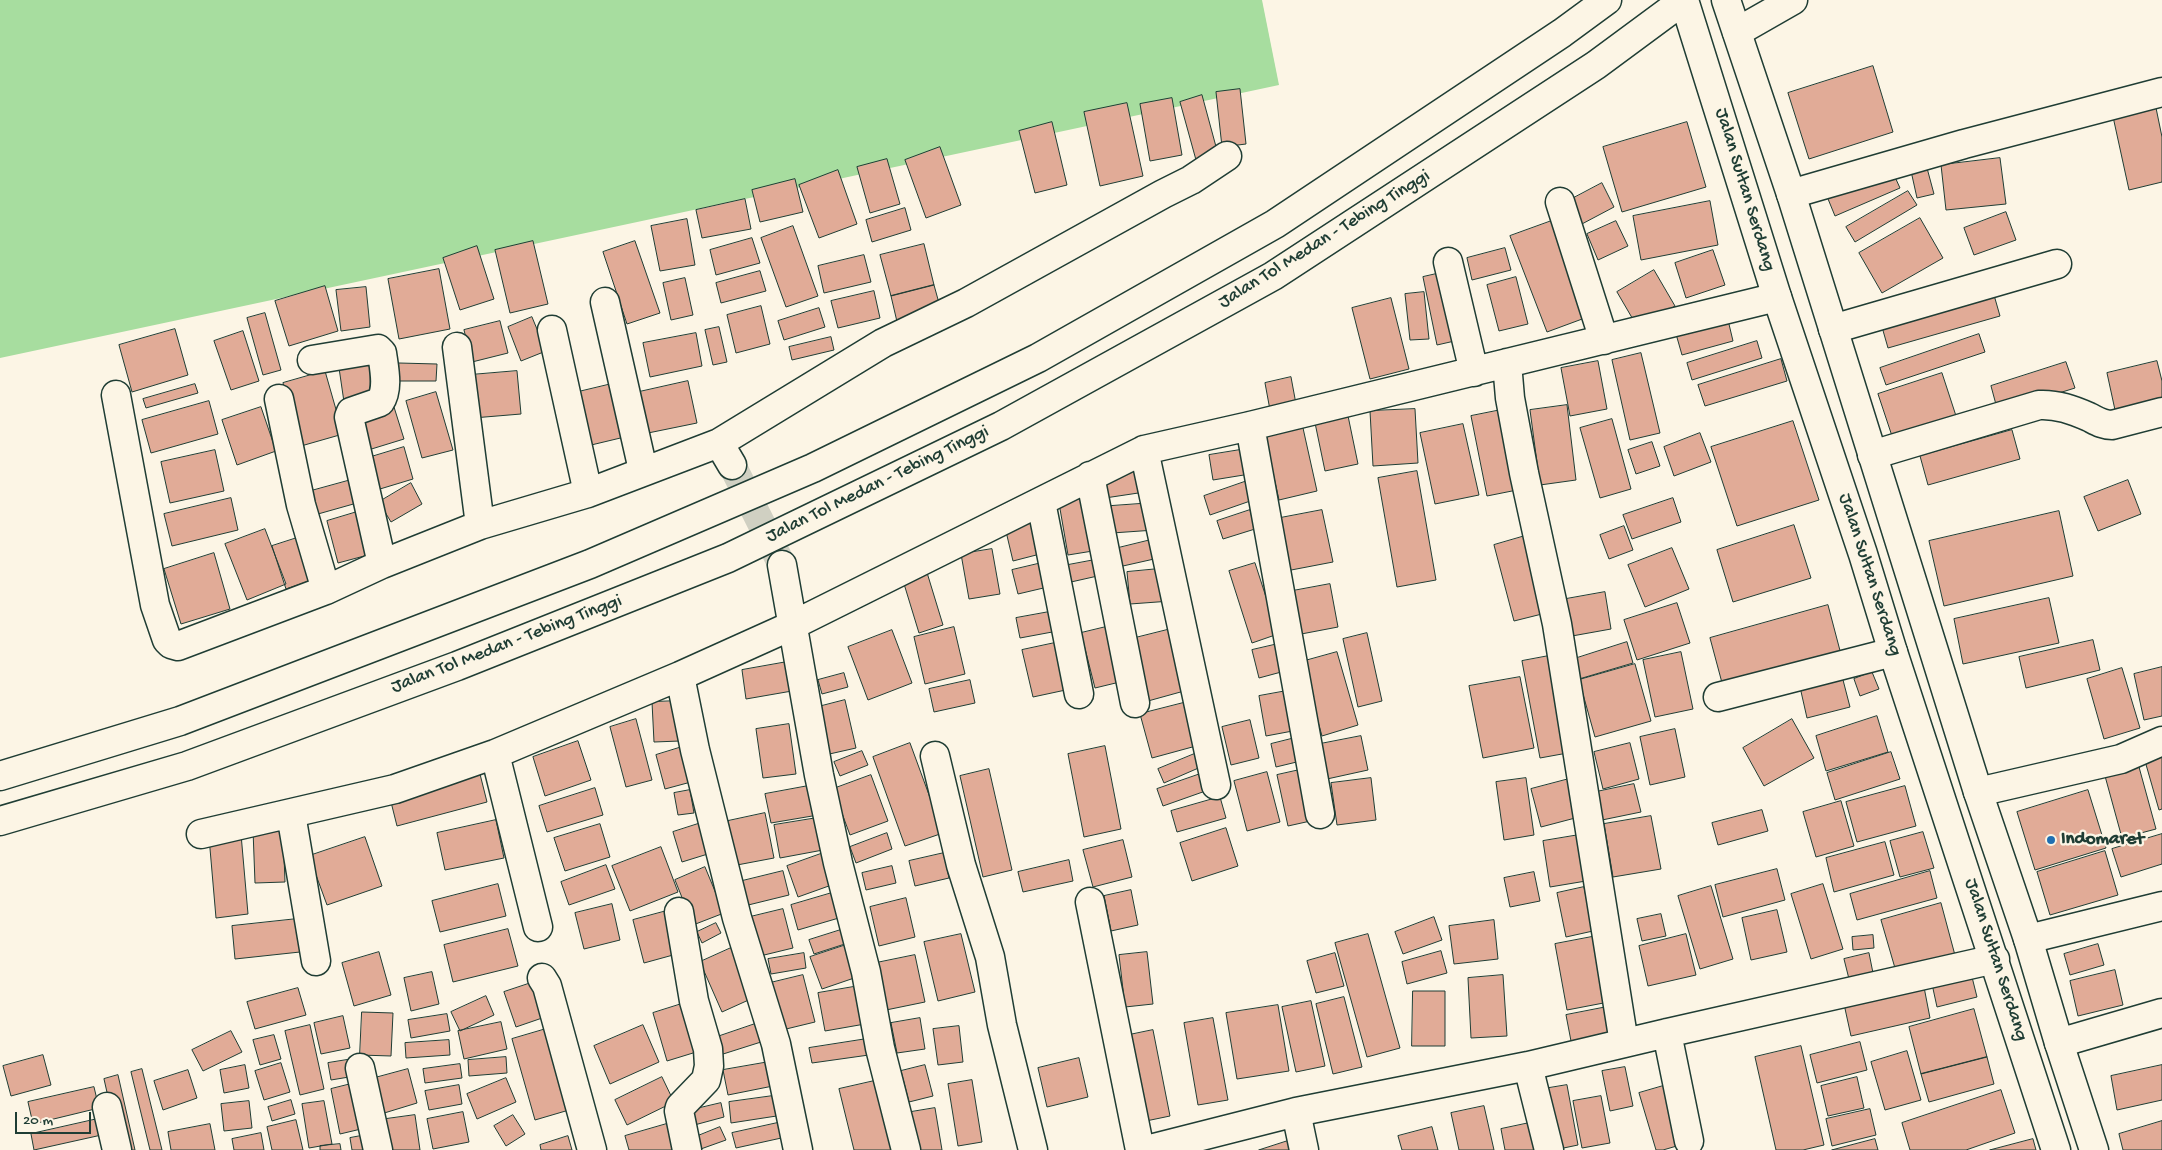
<!DOCTYPE html>
<html>
<head>
<meta charset="utf-8">
<style>
  body { margin:0 }
  #map { position:relative; width:2162px; height:1150px; overflow:hidden; background:#fcf5e5; font-family:"Gochi Hand",sans-serif }
  canvas { display:block }
  .scale { position:absolute; left:15px; top:1112px; width:76px; height:22px; box-sizing:border-box; border:2px solid #1f3d34; border-top:0; padding-left:6px; font-size:15px; line-height:18px; white-space:nowrap; color:#1f3d34; -webkit-text-stroke:4px #fcf5e5; paint-order:stroke }
</style>
</head>
<body>
<div id="map">
<canvas width="2162" height="1150"></canvas>
<div class="scale">20 m</div>
</div>
<script>
const c = document.querySelector('canvas').getContext('2d');
c.lineJoin = 'round';
function fill(path, color) { c.fillStyle = color; c.fill(path, 'evenodd'); }
function strokePath(path, color, width, dash) { c.strokeStyle = color; c.lineWidth = width; c.lineCap = dash ? 'butt' : 'round'; c.setLineDash(dash || []); c.stroke(path); }
function label(font, color, halo, rows, align = 'center') {
  c.font = font + ' "Gochi Hand",sans-serif'; c.lineWidth = 4.5; c.setLineDash([]); c.textBaseline = 'middle'; c.strokeStyle = halo; c.fillStyle = color; for (const [text, x, y, turn = 0] of rows) {
    c.save(); c.translate(x, y); c.rotate((+turn || 0) * Math.PI / 180); c.textAlign = isNaN(turn) ? turn : align; if (halo) c.strokeText(text, 0, 0); c.fillText(text, 0, 0); c.restore();
  }
}
fill(new Path2D(`
  M0 0H1262L1279 85 0 358Z`), '#a7dd9f');
const building = new Path2D(`
  M1873 66 1893 132 1809 159 1788 93Z
  M1240 89 1246 144 1222 147 1216 92Z
  M1202 95 1218 154 1196 160 1180 102Z
  M1172 98 1182 155 1150 161 1140 104Z
  M1127 103 1143 176 1100 186 1084 112Z
  M2155 103 2162 137V182L2129 190 2112 112Z
  M1052 122 1067 185 1035 193 1019 131Z
  M1687 122 1706 187 1622 212 1603 147Z
  M940 147 961 205 926 218 905 160Z
  M2000 158 2006 204 1946 210 1941 165Z
  M887 159 900 204 870 213 857 167Z
  M1890 166 1900 188 1835 216 1826 194Z
  M1927 168 1934 194 1917 198 1911 171Z
  M838 170 857 224 819 238 799 185Z
  M795 179 803 212 760 222 752 190Z
  M1602 183 1614 207 1580 225 1568 201Z
  M1908 191 1917 205 1855 242 1846 227Z
  M745 199 751 229 702 238 696 210Z
  M1710 201 1718 245 1641 260 1633 216Z
  M905 208 911 230 872 242 866 220Z
  M2006 212 2016 240 1974 255 1964 228Z
  M1920 218 1943 258 1882 293 1859 253Z
  M687 219 695 265 660 271 651 226Z
  M1557 219 1593 315 1547 332 1510 236Z
  M1616 221 1628 246 1598 260 1587 234Z
  M793 226 818 296 786 307 761 238Z
  M752 238 760 263 716 275 710 250Z
  M533 241 548 304 510 313 495 250Z
  M635 241 660 313 627 324 603 252Z
  M924 244 934 285 891 296 880 255Z
  M477 246 494 299 460 310 443 258Z
  M1505 248 1511 270 1472 280 1467 258Z
  M1713 250 1725 285 1686 298 1675 263Z
  M864 255 871 282 824 293 818 266Z
  M439 269 450 329 399 339 388 279Z
  M1654 270 1675 306 1638 328 1617 292Z
  M760 271 766 291 721 303 716 283Z
  M1445 272 1459 340 1437 345 1423 277Z
  M1516 277 1528 324 1499 331 1487 285Z
  M685 278 693 315 671 320 663 283Z
  M934 285 942 314 898 326 891 296Z
  M325 286 338 331 289 346 275 301Z
  M366 287 370 327 341 331 336 290Z
  M1992 288 2000 316 1888 348 1880 320Z
  M874 291 880 318 838 328 831 301Z
  M1424 292 1429 339 1410 340 1405 294Z
  M1391 298 1409 369 1370 379 1352 308Z
  M761 306 770 344 736 353 727 315Z
  M819 308 825 327 784 340 778 321Z
  M265 313 281 370 263 375 247 318Z
  M532 317 546 351 521 361 508 327Z
  M1728 320 1733 341 1682 355 1676 334Z
  M500 321 508 353 472 362 464 330Z
  M719 327 727 362 713 365 705 330Z
  M175 329 188 375 132 392 119 345Z
  M243 331 259 381 231 390 214 341Z
  M696 333 702 366 650 377 643 343Z
  M1979 334 1985 352 1886 385 1880 368Z
  M831 337 834 350 792 360 789 347Z
  M1757 341 1762 358 1692 380 1687 363Z
  M1641 353 1660 433 1630 440 1612 360Z
  M374 354 381 396 344 402 338 361Z
  M1781 359 1787 381 1705 406 1698 385Z
  M1598 361 1607 409 1570 416 1561 368Z
  M2157 361 2162 381V399L2115 410 2107 373Z
  M2066 362 2075 388 1998 412 1991 386Z
  M399 363 437 364 436 381H399Z
  M325 371 343 434 301 446 283 383Z
  M517 371 521 414 473 418 470 375Z
  M1942 373 1958 422 1894 442 1878 394Z
  M1291 377 1296 404 1270 410 1265 383Z
  M688 381 697 423 648 433 639 392Z
  M620 382 633 435 587 446 574 393Z
  M195 384 198 393 146 408 143 399Z
  M436 392 453 450 422 458 406 401Z
  M209 401 218 434 151 453 142 420Z
  M1567 405 1576 480 1540 485 1530 410Z
  M261 407 276 451 237 465 222 420Z
  M394 407 404 439 365 451 355 420Z
  M1415 409 1418 463 1373 466 1370 411Z
  M1506 409 1522 489 1487 496 1471 416Z
  M1347 411 1358 464 1325 471 1314 418Z
  M1612 419 1631 489 1600 498 1580 428Z
  M1793 421 1819 500 1737 526 1711 447Z
  M1463 424 1479 495 1435 504 1420 433Z
  M1303 428 1317 491 1279 500 1265 437Z
  M2012 430 2020 459 1928 485 1920 456Z
  M1700 433 1711 462 1674 476 1664 447Z
  M1652 442 1660 466 1636 474 1628 450Z
  M404 447 413 479 380 489 371 457Z
  M1246 449 1250 474 1213 480 1209 455Z
  M215 450 224 491 170 503 161 462Z
  M1141 467 1145 492 1105 498 1101 473Z
  M1417 471 1436 580 1397 587 1378 478Z
  M351 480 357 503 318 514 311 491Z
  M1250 480 1256 499 1210 515 1204 496Z
  M2128 480 2141 514 2098 531 2084 497Z
  M411 483 422 504 391 522 379 502Z
  M1089 497 1099 550 1068 555 1059 503Z
  M231 498 238 530 172 546 164 514Z
  M1673 498 1681 522 1632 539 1623 515Z
  M1153 503 1155 530 1112 533 1111 506Z
  M1250 510 1255 529 1223 539 1217 521Z
  M1322 510 1333 562 1286 571 1275 519Z
  M2059 511 2073 576 1944 606 1929 541Z
  M357 512 368 555 338 563 327 521Z
  M1036 516 1044 553 1013 561 1004 523Z
  M1794 525 1811 578 1733 602 1717 550Z
  M1624 526 1633 550 1609 559 1600 535Z
  M265 529 286 584 247 600 225 544Z
  M1525 536 1546 613 1514 621 1494 545Z
  M300 537 315 579 286 589 272 546Z
  M1159 538 1163 557 1114 568 1110 550Z
  M1672 548 1689 589 1645 607 1628 565Z
  M992 549 1000 594 969 599 961 554Z
  M214 553 230 609 181 624 164 569Z
  M1100 559 1102 575 1071 582 1068 565Z
  M1046 562 1052 586 1018 594 1012 570Z
  M1255 563 1278 634 1252 643 1229 571Z
  M925 566 943 625 919 633 901 574Z
  M1169 568 1171 601 1130 604 1127 572Z
  M1330 584 1338 627 1296 635 1287 592Z
  M1605 592 1611 629 1572 636 1566 599Z
  M2049 598 2059 643 1963 664 1954 619Z
  M1677 603 1690 643 1637 660 1624 620Z
  M1828 605 1843 662 1725 694 1710 638Z
  M1060 610 1063 630 1020 638 1016 618Z
  M1110 626 1124 681 1095 688 1081 633Z
  M954 627 965 674 925 684 914 637Z
  M1179 627 1195 688 1148 701 1131 639Z
  M892 630 912 683 868 700 848 647Z
  M1367 633 1382 701 1358 707 1343 639Z
  M2093 640 2100 670 2026 688 2019 657Z
  M1064 641 1075 688 1033 697 1022 650Z
  M1627 642 1633 663 1579 679 1574 659Z
  M1278 644 1285 671 1259 678 1252 650Z
  M1337 652 1358 725 1322 736 1301 662Z
  M1681 652 1693 709 1655 717 1643 660Z
  M1554 655 1573 752 1540 758 1522 661Z
  M787 662 792 691 746 699 742 670Z
  M1635 664 1651 721 1595 737 1579 680Z
  M2162 667V716L2144 720 2134 674Z
  M2122 668 2140 728 2104 739 2087 679Z
  M1872 672 1879 689 1860 696 1854 679Z
  M844 673 848 687 822 694 818 680Z
  M1842 676 1850 707 1807 718 1800 687Z
  M1520 677 1534 748 1483 758 1469 686Z
  M970 680 975 703 934 712 929 689Z
  M1292 690 1298 730 1266 736 1259 696Z
  M845 700 856 748 825 755 814 708Z
  M1195 700 1207 743 1152 758 1140 714Z
  M678 701 680 741 654 742 652 702Z
  M1877 716 1888 752 1826 771 1816 736Z
  M636 719 652 780 626 787 610 727Z
  M1792 719 1814 758 1764 786 1743 748Z
  M1250 720 1259 758 1231 765 1222 727Z
  M789 724 796 774 763 778 756 729Z
  M1675 729 1685 777 1650 785 1640 737Z
  M1361 736 1368 770 1327 779 1320 744Z
  M1299 737 1305 760 1276 767 1271 744Z
  M578 741 591 780 545 796 533 757Z
  M910 743 943 833 905 846 873 757Z
  M1630 743 1639 779 1603 789 1594 752Z
  M1105 746 1121 829 1084 837 1068 754Z
  M682 747 691 782 665 789 656 755Z
  M1204 750 1210 763 1164 783 1158 769Z
  M862 751 868 765 840 776 834 762Z
  M1891 752 1900 779 1835 800 1827 773Z
  M2162 756V809L2159 810 2145 761Z
  M2139 767 2156 829 2122 838 2105 776Z
  M989 769 1012 870 983 877 960 776Z
  M1304 769 1315 820 1288 826 1277 775Z
  M1209 771 1214 788 1163 806 1157 789Z
  M1267 772 1280 822 1247 831 1234 781Z
  M480 774 487 802 397 826 390 798Z
  M871 775 888 821 850 835 833 789Z
  M1371 778 1376 820 1337 825 1331 783Z
  M1526 778 1534 835 1504 840 1496 782Z
  M1569 779 1579 817 1541 827 1531 789Z
  M819 784 824 814 771 823 765 794Z
  M1634 784 1641 812 1602 820 1596 792Z
  M1905 786 1916 826 1857 842 1846 802Z
  M595 788 603 815 547 832 539 806Z
  M690 790 694 813 678 815 674 793Z
  M2088 790 2106 848 2035 870 2017 812Z
  M1220 797 1226 818 1177 832 1171 811Z
  M1841 801 1854 846 1816 857 1803 812Z
  M1762 810 1768 831 1718 845 1712 823Z
  M765 813 774 858 737 865 728 821Z
  M1651 816 1661 869 1613 877 1604 824Z
  M817 818 823 850 780 858 774 825Z
  M496 820 504 858 445 870 437 833Z
  M701 823 711 853 682 862 673 832Z
  M600 824 610 857 565 871 554 838Z
  M1226 828 1238 866 1192 881 1180 843Z
  M283 829 285 882 255 883 253 830Z
  M1923 832 1934 868 1900 877 1890 841Z
  M887 833 892 849 856 863 850 847Z
  M241 834 248 914 216 918 209 837Z
  M1585 834 1592 880 1550 887 1543 841Z
  M2162 834V864L2121 877 2112 849Z
  M365 837 382 886 327 905 309 856Z
  M1123 840 1132 877 1093 887 1083 850Z
  M1885 842 1894 875 1834 892 1826 858Z
  M661 847 678 892 630 911 612 866Z
  M829 851 840 882 798 897 787 866Z
  M2105 851 2118 895 2050 915 2037 872Z
  M944 853 949 878 915 886 909 861Z
  M1069 860 1073 881 1023 892 1018 872Z
  M606 865 615 889 569 905 561 882Z
  M892 866 896 883 866 890 862 873Z
  M705 867 724 913 693 925 675 880Z
  M1777 869 1785 900 1723 917 1715 885Z
  M783 871 789 895 736 908 730 884Z
  M1930 871 1937 898 1857 920 1850 894Z
  M1534 872 1540 901 1510 907 1504 878Z
  M498 884 506 916 440 932 432 901Z
  M1823 884 1843 949 1811 959 1791 894Z
  M1711 886 1733 959 1700 969 1678 896Z
  M1584 887 1593 931 1566 937 1557 893Z
  M842 890 849 915 798 930 791 905Z
  M1131 890 1138 925 1111 931 1104 896Z
  M906 898 915 937 879 946 870 907Z
  M1941 903 1956 959 1897 975 1881 920Z
  M612 904 620 940 584 949 575 913Z
  M674 909 684 952 644 963 633 920Z
  M783 909 793 948 760 956 750 917Z
  M1777 910 1787 952 1751 960 1742 918Z
  M1661 914 1666 936 1642 941 1637 919Z
  M1434 917 1442 940 1403 954 1395 932Z
  M297 919 300 952 235 959 232 926Z
  M1494 920 1498 959 1454 964 1449 926Z
  M716 923 721 933 702 943 697 932Z
  M847 928 851 942 814 954 809 940Z
  M508 929 518 966 453 982 444 945Z
  M961 934 975 992 938 1001 924 942Z
  M1368 934 1400 1048 1367 1057 1335 943Z
  M1686 934 1696 975 1648 986 1639 946Z
  M1602 935 1614 1001 1567 1010 1555 944Z
  M1873 935 1874 948 1853 950 1852 937Z
  M852 943 863 975 822 989 810 957Z
  M2098 944 2104 965 2070 975 2064 954Z
  M731 948 753 998 722 1012 700 962Z
  M1441 951 1447 973 1407 984 1402 962Z
  M379 952 391 995 354 1006 342 963Z
  M1147 952 1153 1004 1125 1007 1119 955Z
  M804 953 806 968 771 974 768 959Z
  M1335 953 1344 986 1316 993 1307 961Z
  M1869 953 1873 973 1849 979 1844 959Z
  M915 955 925 1002 886 1010 876 963Z
  M2115 970 2123 1005 2078 1016 2070 981Z
  M432 972 439 1004 411 1011 404 978Z
  M1971 973 1977 997 1937 1007 1932 984Z
  M803 975 815 1022 782 1030 770 983Z
  M1503 975 1507 1036 1471 1038 1468 978Z
  M537 981 548 1016 516 1027 504 992Z
  M859 986 865 1024 825 1031 818 993Z
  M1924 987 1930 1018 1851 1036 1844 1004Z
  M298 988 306 1015 255 1029 247 1002Z
  M1413 991H1445V1046H1412Z
  M486 996 494 1015 460 1031 451 1012Z
  M1344 997 1362 1067 1333 1074 1316 1004Z
  M691 1001 706 1049 667 1061 653 1013Z
  M1311 1001 1325 1066 1296 1072 1282 1007Z
  M1278 1005 1289 1071 1237 1079 1226 1013Z
  M1612 1006 1617 1032 1571 1041 1566 1015Z
  M1974 1009 1987 1057 1921 1074 1909 1027Z
  M362 1012 393 1013 391 1056 360 1055Z
  M447 1014 450 1031 411 1038 408 1020Z
  M343 1016 350 1048 321 1054 314 1023Z
  M920 1018 925 1049 897 1053 891 1023Z
  M1213 1018 1228 1100 1198 1105 1184 1023Z
  M501 1022 507 1049 464 1059 458 1031Z
  M755 1024 761 1042 720 1055 714 1038Z
  M310 1025 324 1089 300 1095 285 1031Z
  M643 1025 659 1062 610 1084 594 1046Z
  M959 1026 963 1062 938 1065 933 1029Z
  M546 1029 569 1110 535 1120 512 1039Z
  M1153 1030 1170 1116 1146 1121 1129 1035Z
  M231 1031 242 1052 203 1071 192 1050Z
  M274 1035 281 1059 260 1065 253 1040Z
  M873 1038 876 1054 812 1063 809 1048Z
  M449 1040 450 1055 406 1058 405 1043Z
  M1860 1042 1867 1070 1817 1083 1810 1055Z
  M1801 1046 1824 1145 1803 1150H1776L1755 1057Z
  M1907 1051 1921 1100 1885 1110 1871 1062Z
  M43 1055 51 1085 11 1096 3 1066Z
  M506 1057 507 1073 469 1076 468 1060Z
  M1987 1057 1994 1084 1929 1102 1921 1074Z
  M359 1058 361 1075 331 1080 328 1063Z
  M1079 1058 1088 1097 1047 1107 1038 1068Z
  M769 1062 773 1086 728 1095 723 1070Z
  M281 1063 290 1092 264 1100 255 1071Z
  M460 1064 462 1078 425 1083 423 1069Z
  M245 1065 249 1088 224 1093 220 1070Z
  M925 1065 933 1096 909 1102 901 1071Z
  M2162 1065V1100L2117 1110 2111 1076Z
  M1625 1067 1633 1106 1610 1111 1602 1071Z
  M142 1069 162 1150H150L131 1072Z
  M408 1069 417 1103 381 1114 371 1079Z
  M188 1070 197 1098 163 1110 154 1081Z
  M118 1075 135 1150H120L104 1079Z
  M662 1077 674 1102 627 1125 615 1100Z
  M1857 1077 1864 1108 1828 1116 1821 1086Z
  M506 1078 516 1102 477 1119 467 1094Z
  M883 1079 899 1150H854L839 1089Z
  M972 1080 982 1142 958 1146 948 1084Z
  M351 1084 361 1129 340 1134 331 1089Z
  M1670 1084 1687 1143 1663 1150H1656L1639 1093Z
  M459 1085 462 1104 429 1110 425 1091Z
  M1567 1085 1578 1145 1554 1150 1543 1089Z
  M94 1087 99 1108 33 1124 28 1102Z
  M2001 1090 2015 1133 1966 1150H1910L1902 1123Z
  M780 1095 783 1115 731 1123 729 1102Z
  M1601 1096 1610 1143 1582 1148 1573 1101Z
  M291 1100 295 1114 272 1121 268 1107Z
  M249 1101 252 1128 224 1131 221 1104Z
  M324 1101 332 1144 309 1148 302 1104Z
  M721 1103 724 1117 687 1127 683 1112Z
  M1484 1106 1494 1150H1459L1451 1113Z
  M935 1108 942 1150H917L911 1112Z
  M1870 1109 1876 1135 1832 1146 1826 1119Z
  M463 1112 469 1142 433 1149 427 1119Z
  M415 1115 420 1150H391L386 1119Z
  M513 1115 525 1134 506 1146 494 1126Z
  M102 1118 106 1134 34 1150 31 1134Z
  M296 1120 303 1150H272L267 1127Z
  M791 1120 795 1135 736 1148 732 1133Z
  M2162 1121V1150H2123L2119 1134Z
  M1534 1122 1539 1150H1505L1501 1129Z
  M670 1123 677 1150H629L625 1136Z
  M210 1124 215 1150H171L168 1132Z
  M720 1127 726 1140 698 1150 693 1138Z
  M1432 1127 1438 1150H1402L1398 1136Z
  M261 1133 264 1150H234L232 1139Z
  M366 1135 369 1150H352L350 1138Z
  M568 1136 572 1150H541L540 1145Z
  M1294 1139 1297 1150H1259Z
  M1875 1139 1878 1150H1832Z
  M2033 1139 2036 1150H1990Z
  M340 1144 341 1150H320V1146Z`);
fill(building, '#e1ab97');
strokePath(building, '#1f3d34', 1);
strokePath(new Path2D(`
  M732 465 782 565`), '#d0d0c2', 28, [28, 14]);
const minor = new Path2D(`
  M1737 32 1793 0
  M1791 194 1964 144 2162 92
  M1560 202 1604 340
  M1448 262 1474 372
  M605 302 643 470
  M1833 329 2057 264
  M552 330 588 493
  M457 347 480 525
  M312 360 378 349 382 353C384 368 389 389 380 402L351 412 349 417 382 564
  M1507 363 1510 398 1524 473 1557 624 1624 1043
  M116 395 155 605 167 640 171 644 178 646 326 590 382 564 480 525 588 493 719 443 883 343 966 303 1163 194 1191 180 1227 156
  M279 399 301 505 326 590
  M1250 426 1320 814
  M719 443 732 465
  M1144 450 1216 785
  M1872 455 2039 405C2057 404 2073 410 2089 417 2097 421 2103 425 2112 425L2162 412
  M1090 476 1135 703
  M1041 502 1079 694
  M782 565 819 775 838 863 866 972 880 1048 906 1150
  M680 676 695 750 737 918 776 1044 798 1150
  M1718 697 1893 652
  M495 754 538 927
  M935 756 961 865 990 957 1002 1025 1033 1150
  M1978 792 2121 759 2162 741
  M291 814 316 961
  M201 834 395 789 495 754 680 676 791 626 1144 450 1250 426 1777 297
  M1090 902 1140 1150
  M679 912 694 1001 708 1049 709 1066 706 1080 680 1107 679 1111 687 1150
  M2028 939 2162 906
  M542 978 547 986 592 1150
  M1667 1033 1689 1141
  M2059 1043 2162 1013
  M1528 1066 1549 1150
  M360 1068 378 1150
  M107 1107 117 1150
  M1296 1112 1304 1150
  M1146 1150 1296 1112 1528 1066 1667 1033 1995 959`);
const highway = new Path2D(`
  M1684 0 1777 297 1863 554 1893 652 2056 1150
  M1726 0 1791 194 1978 792 2028 939 2059 1043 2094 1150
  M0 776 180 721 590 564 813 468 1038 358 1275 224 1562 33 1607 0
  M0 821 187 766 457 666 728 558 1001 426 1273 276 1596 65 1684 0`);
strokePath(minor, '#1f3d34', 31);
strokePath(highway, '#1f3d34', 31);
strokePath(minor, '#fcf5e5', 28);
strokePath(highway, '#fcf5e5', 28);
for (const [x, y, r, color] of [
  [2051,840,5,"#1f6fb2"]
]) { const dot = new Path2D(); dot.arc(x, y, r, 0, 2 * Math.PI); c.fillStyle = color; c.fill(dot); strokePath(dot, '#fcf5e5', 2); }
label('19px', '#1f3d34', '#fcf5e5', [
  ["Jalan Sultan Serdang",1744,190,73],
  ["Jalan Tol Medan - Tebing Tinggi",1325,240,-32],
  ["Jalan Tol Medan - Tebing Tinggi",878,485,-26],
  ["Jalan Sultan Serdang",1869,575,72],
  ["Jalan Tol Medan - Tebing Tinggi",507,645,-21],
  ["Jalan Sultan Serdang",1995,960,72]
]);
label('bold 19px', '#1f3d34', '#fcf5e5', [
  ["Indomaret",2061,840]
], 'left');
</script>
</body>
</html>
